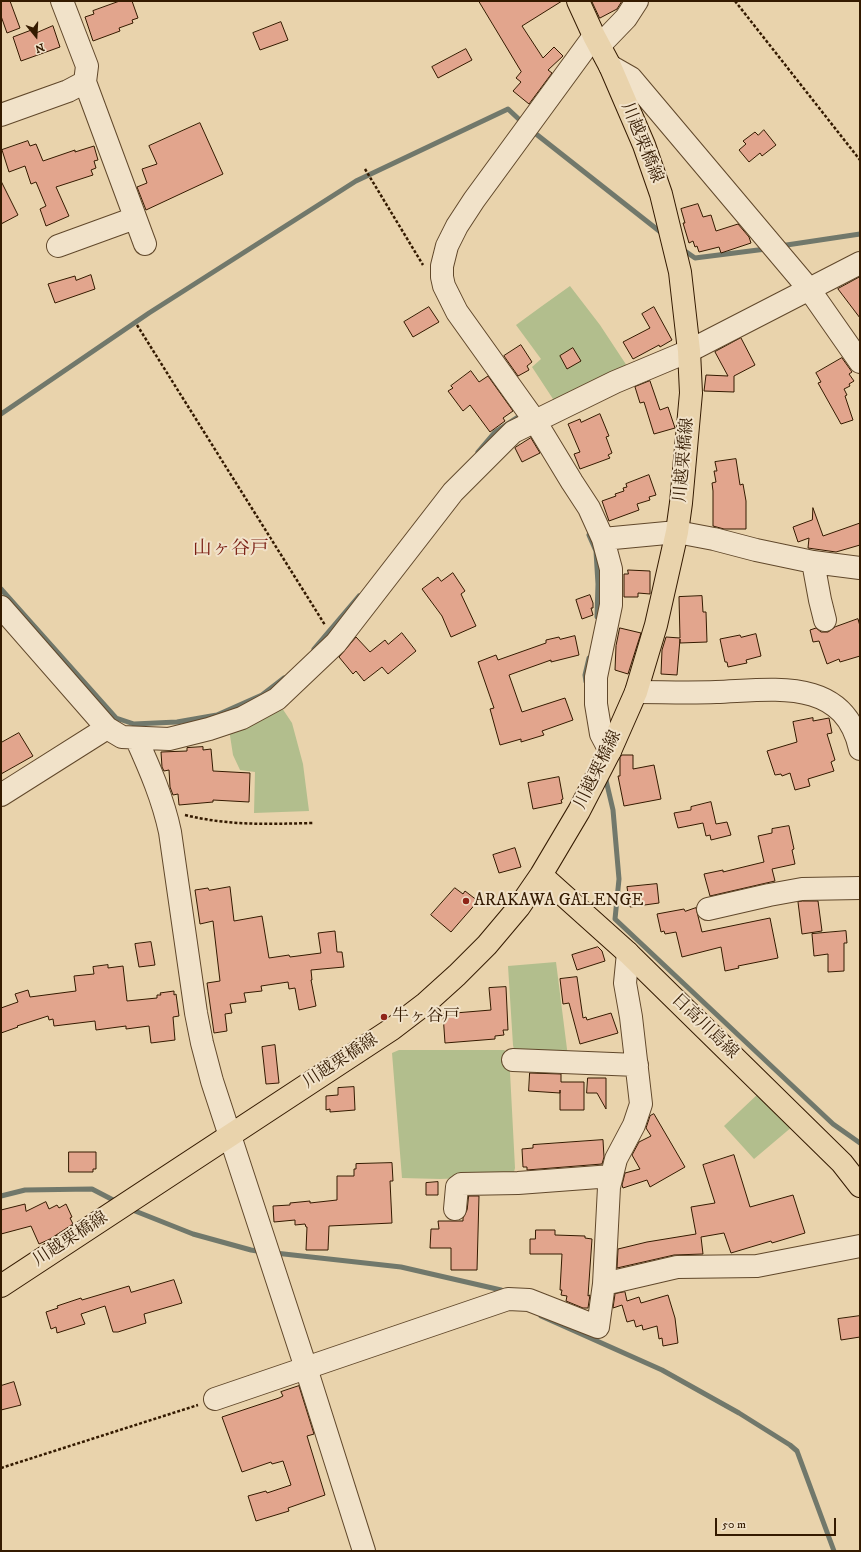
<!DOCTYPE html>
<html>
<head>
<meta charset="utf-8">
<style>
  body { margin:0 }
  #map { position:relative; width:861px; height:1552px; overflow:hidden; background:#e9d3ac; font-family:"IM FELL DW Pica",serif }
  canvas { display:block }
  .frame { position:absolute; inset:0; border:2px solid #341a00; pointer-events:none }
  .north { position:absolute; left:16px; top:16px; width:40px; height:40px; -webkit-text-stroke:3px #f1e2c9; paint-order:stroke; rotate:162deg; font-size:11px; font-weight:700; line-height:16px; text-align:center; color:#341a00 }
  .north::after { content:''; display:block; margin:auto; width:14px; height:18px; background:#341a00; clip-path:polygon(50% 0,100% 100%,50% 72%,0 100%) }
  .scale { position:absolute; left:715px; top:1518px; width:121px; height:18px; box-sizing:border-box; border:2px solid #341a00; border-top:0; padding-left:5px; font-size:12px; line-height:14px; white-space:nowrap; color:#341a00; -webkit-text-stroke:3px #f1e2c9; paint-order:stroke }
</style>
</head>
<body>
<div id="map">
<canvas width="861" height="1552"></canvas>
<div class="frame"></div>
<div class="north">N</div>
<div class="scale">50 m</div>
</div>
<script>
const c = document.querySelector('canvas').getContext('2d');
c.lineJoin = 'round';
function fill(path, color) { c.fillStyle = color; c.fill(path, 'evenodd'); }
function strokePath(path, color, width, dash) { c.strokeStyle = color; c.lineWidth = width; c.lineCap = dash ? 'butt' : 'round'; c.setLineDash(dash || []); c.stroke(path); }
function label(font, color, halo, rows, align = 'center') {
  c.font = font + ' "IM FELL DW Pica","Noto Serif JP",serif'; c.lineWidth = 4; c.setLineDash([]); c.textBaseline = 'middle'; c.strokeStyle = halo; c.fillStyle = color; for (const [text, x, y, turn = 0] of rows) {
    c.save(); c.translate(x, y); c.rotate((+turn || 0) * Math.PI / 180); c.textAlign = isNaN(turn) ? turn : align; if (halo) c.strokeText(text, 0, 0); c.fillText(text, 0, 0); c.restore();
  }
}
fill(new Path2D(`
  M570 286 600 325 629 369 555 402 532 367 541 359 516 325 542 306Z
  M280 705 292 723 303 764 309 811 254 813 255 772 240 770 233 755 229 729Z
  M556 962 568 1057 515 1054 513 1045 508 966Z
  M399 1050H504L509 1053 515 1168 513 1176 440 1179 402 1178 392 1053Z
  M759 1093 793 1126 754 1159 724 1126Z`), '#b2be8d');
strokePath(new Path2D(`
  M531 130 663 234
  M780 246 860 234
  M682 249 695 258 766 249
  M1 414 149 313 356 181 508 109 524 124
  M478 452 495 432 521 415 522 417
  M589 535 596 551 598 584 597 617
  M1 589 116 718 134 724 177 722 217 715 262 695 284 678
  M314 649 359 596
  M586 682 585 675 589 658
  M605 776 613 810 619 879 615 919 833 1124 860 1143
  M1 1196 25 1190 92 1189 117 1202
  M130 1209 193 1234 251 1250 263 1252
  M275 1253 401 1267 501 1290 504 1293
  M541 1316 662 1370 739 1413 790 1445 797 1451 834 1551`), '#71786b', 5);
const building = new Path2D(`
  M1 1H10L20 28 7 33 1 16Z
  M120 1H132L138 18 132 20 133 23 119 28 120 31 93 41 85 17 94 14 93 11Z
  M479 1H562L522 26 543 58 554 47 563 56 548 70 552 73 529 104 513 91 521 82 516 78 521 72Z
  M592 1H622L617 9 600 18Z
  M281 22 288 40 260 50 253 33Z
  M53 26 60 47 21 61 13 37 34 29 35 33Z
  M466 49 472 60 438 78 432 67Z
  M200 123 223 174 146 210 137 187 147 183 142 169 157 164 149 146Z
  M764 130 776 145 762 156 760 153 749 162 739 150 746 144 743 141 755 132 758 135Z
  M28 141 30 146 36 144 43 161 75 150V152L94 146 98 160 94 161 96 168 91 170 93 175 56 187 69 216 46 226 40 209 46 206 36 182 31 184 25 166 9 172 2 150Z
  M1 181 18 215 1 224Z
  M698 204 703 217 711 215 716 231 738 224 749 237 751 243 721 253 719 247 699 252 697 246 695 247 693 241 689 243 683 223H685L681 209Z
  M91 275 95 289 55 303 48 284 75 276 76 280Z
  M860 277V318L838 289Z
  M429 307 439 322 413 337 404 322Z
  M654 307 672 340 660 347 659 345 633 359 623 342 650 328 642 314Z
  M741 338 755 365 734 376V392L704 391 706 375 728 376 715 352Z
  M521 345 532 362 527 366 529 370 518 376 504 356Z
  M573 348 581 361 567 369 560 356Z
  M842 358 852 372 849 374 854 381 849 384 850 386 844 389 847 395 845 396 853 420 841 424 818 383 821 382 816 373Z
  M471 371 479 382 488 376 513 411 503 418 505 421 490 432 470 405 463 411 448 391 453 388 451 386Z
  M650 381 660 410 668 407 675 428 654 434 644 402 640 403 635 387Z
  M600 414 609 436 606 437 612 453 608 455 610 458 580 469 574 454 580 452 568 424 580 419 581 422Z
  M531 438 540 453 522 462 515 448Z
  M736 459 740 485 743 484 746 501V529H724L713 526V491L712 483 716 482 714 471H717L715 462Z
  M649 475 656 495 649 497 650 500 637 504 639 510 609 521 602 501 616 496 615 494 624 491 623 488 627 487 626 484Z
  M813 508 823 536 860 523V545L836 552 808 548 809 538 798 542 793 527 812 520Z
  M628 570 650 571V594L638 593V597H624V574H628Z
  M453 573 465 591 461 594 476 626 451 637 442 616 422 589 438 577 441 581Z
  M590 595 593 603V608H591L593 615 582 619 576 600Z
  M702 596 703 612H706L707 642 680 643V639L677 675 661 674 662 650 666 637 680 638 679 597Z
  M858 619 860 626V656L840 662 839 659 827 664 819 641 813 642 810 630 816 628 821 632H828L835 627Z
  M620 628 641 633 628 674 615 670 616 646Z
  M402 633 416 651 388 674 382 667 364 681 356 671 353 674 339 657 356 637 370 652 385 640 388 644Z
  M756 634 761 656 746 660 747 663 728 667 727 662H725L720 639 740 635 741 637Z
  M575 636 579 655 551 662V660L509 675 522 712 565 698 573 720 542 731 544 735 521 742V739L500 745 490 709 494 708 478 662 496 655 498 660 546 643V640L559 637 560 639Z
  M813 718V721L829 718 832 733 827 734 835 760 831 762 834 771 808 779 810 786 795 790 790 773 782 776 781 774 775 775 767 751 797 742 793 722Z
  M19 733 33 756 1 774V743Z
  M203 747V750L211 749 213 771 250 773 249 802 213 800V802L179 805 178 794 173 795 170 787 169 770 164 771 162 767 161 752 187 751V748Z
  M622 755H633V769L654 765 661 799 624 806 618 776H620V758Z
  M559 777 563 799 561 800 562 803 533 809 528 783Z
  M711 802 716 824 727 822 731 835 711 840 710 835 706 836 703 823 678 828 674 813 691 810V807Z
  M789 826 794 849 792 850 795 864 772 869 775 881 710 896 704 874 723 870V872L764 862 758 836 772 833V829Z
  M515 848 521 867 499 873 493 855Z
  M657 884 659 903 630 907 627 887Z
  M230 887 234 921 262 916 269 958 289 955 290 957 321 953 318 933 335 931 337 952H342L344 967 311 970 312 980H311L316 1006 299 1010 295 988 289 989 288 982 261 986 262 991 244 993 246 1002 230 1004 232 1013 225 1014 227 1031 214 1033 207 983 220 981 213 921 200 924 195 890 208 888 209 890Z
  M455 888 463 894 465 891 478 901 451 932 431 915Z
  M803 901H818L822 931 802 934 798 902Z
  M696 908 702 932 770 918 778 958 738 966 739 968 725 971 721 947 682 957 676 932 665 934 664 931 661 932 657 914 684 909 685 911Z
  M846 931 847 943H844V971L828 972V954L814 956 812 934Z
  M151 942 155 965 139 967 135 944Z
  M598 947 602 951 605 961 577 970 572 955Z
  M108 965V968L123 966 127 1001 157 998V995H161L160 993 174 991V995L176 994 179 1016 173 1017 175 1040 151 1043 149 1026 126 1029V1026L96 1030 95 1021 54 1026 53 1019 49 1020 48 1016 17 1026 18 1027 1 1033V1008L18 1002 15 994 28 990 30 997 76 991 74 976 94 974 93 967Z
  M577 977 583 1018 586 1017 587 1020 611 1013 618 1033 580 1044 569 1003 563 1004 560 979Z
  M506 987 508 1030H503L504 1035 495 1036V1039L445 1043 443 1014 491 1010 489 988Z
  M275 1045 279 1083 266 1084 262 1047Z
  M530 1073 561 1074V1082H584V1110H560V1090V1093L529 1091Z
  M588 1078H606V1109L597 1093H587Z
  M354 1087 355 1110 330 1112V1109L326 1110V1096L338 1095V1088Z
  M654 1114 685 1167 650 1187 647 1180 623 1188 622 1185 625 1173 640 1169 632 1155 639 1142 651 1136 646 1128 650 1116Z
  M603 1140 604 1157 602 1164 527 1170V1167H523L522 1149 533 1148V1145Z
  M69 1152H96V1169H93V1172H69Z
  M734 1155 750 1207 793 1195 805 1233 772 1243 771 1241 731 1253 724 1233 701 1237 703 1254 674 1255 617 1268 618 1249 647 1242 696 1234 691 1207 715 1203 703 1165Z
  M392 1163 393 1181H390L392 1223 329 1226 328 1250H306L307 1227H306L305 1224 295 1225V1220L274 1222 273 1206 290 1205V1203L310 1201V1203L337 1200V1176H354V1169H356V1164Z
  M438 1182V1195H426V1183Z
  M469 1196H479L477 1270H451V1248H430L431 1229H439L438 1221H463V1218L467 1210Z
  M46 1202 49 1209 57 1205 59 1208 66 1204 72 1217 70 1218 73 1224 50 1239 39 1244 31 1226 1 1234V1210L25 1204 26 1211Z
  M536 1230H555V1235L585 1236V1238L592 1239 588 1296 590 1295 588 1308H583L566 1301 567 1296 561 1295 562 1290H560L562 1254H530V1239H535Z
  M174 1280 182 1303 144 1314 146 1323 118 1332H113L105 1306 81 1314 85 1324 57 1333 56 1327 51 1329 46 1312 58 1308 57 1306 81 1298 82 1300 129 1286 131 1292Z
  M625 1292 627 1301 639 1297 641 1303 668 1295 675 1318 678 1343 663 1346 662 1338 659 1339 657 1326 643 1330 642 1325 636 1327 634 1320 627 1322 622 1305 613 1308 615 1294Z
  M860 1316V1337L841 1340 838 1319Z
  M14 1382 21 1405 1 1410V1386Z
  M299 1386 314 1434 307 1436 325 1495 288 1508 289 1511 256 1521 248 1496 266 1491 267 1493 291 1485 283 1461 272 1464 271 1462 242 1472 222 1417 279 1398 283 1396 281 1392Z`);
fill(building, '#e2a58d');
strokePath(building, '#341a00', 1);
const minor = new Path2D(`
  M594 36 474 200 457 226 447 246 442 266V277L444 286 457 312 535 421 572 482 589 508 603 539 611 569V605L596 677V704L601 734 610 751
  M600 45 626 18 637 1
  M610 66 631 78 809 289 860 362
  M85 82 145 244
  M1 115 68 91 85 82 87 66 62 1
  M58 246 135 218
  M603 539 677 532 714 539 756 550 813 562 860 568
  M813 562 820 600 825 620
  M1 607 107 728 122 737 169 739 209 729 242 718 277 699 336 643 453 492 513 432 615 382 689 351 860 263
  M636 692C662 692 689 693 716 692 772 690 844 676 860 749
  M136 738C150 769 163 799 170 832L196 1013 202 1043 212 1081 306 1368 364 1551
  M1 795 107 728
  M708 909 769 895 802 889 860 888
  M513 1060 637 1065
  M455 1209 457 1187 461 1184 518 1183 612 1176
  M604 1284 677 1267 757 1266 860 1246
  M215 1399 508 1299 529 1300 598 1327 604 1284 609 1187 616 1159 634 1125 641 1104 631 1017 625 983 628 953`);
const major = new Path2D(`
  M541 875 628 953 842 1163 860 1186
  M1 1286 392 1029 426 1003 457 975 487 945 519 907 541 875 579 811 610 751 636 692 656 625 677 532 681 503 691 393 689 351 680 272 661 194 644 145 610 66 594 36 578 1`);
strokePath(minor, '#61482b', 24);
strokePath(major, '#341a00', 24);
strokePath(new Path2D(`
  M735 1 860 160
  M365 169 423 265
  M137 325 325 625
  M185 815C230 826 268 824 313 823
  M1 1468 198 1405`), '#341a00', 2.5, [3, 2]);
strokePath(minor, '#f1e2c9', 22);
strokePath(major, '#e9d3ac', 22);
for (const [x, y, r, color] of [
  [466,901,4,"#8f2418"],
  [384,1017,4,"#8f2418"]
]) { const dot = new Path2D(); dot.arc(x, y, r, 0, 2 * Math.PI); c.fillStyle = color; c.fill(dot); strokePath(dot, '#f1e2c9', 1.5); }
label('17px', '#341a00', '#f1e2c9', [
  ["川越栗橋線",641,143,68],
  ["川越栗橋線",685,460,-85],
  ["川越栗橋線",599,770,-64],
  ["日高川島線",704,1027,44],
  ["川越栗橋線",341,1062,-33],
  ["川越栗橋線",71,1240,-33]
]);
label('17px', '#341a00', '#f1e2c9', [
  ["ARAKAWA GALENGE",474,901],
  ["牛ヶ谷戸",392,1017]
], 'left');
label('19px', '#7a1f14', '#f1e2c9', [
  ["山ヶ谷戸",231,550]
]);
</script>
</body>
</html>
